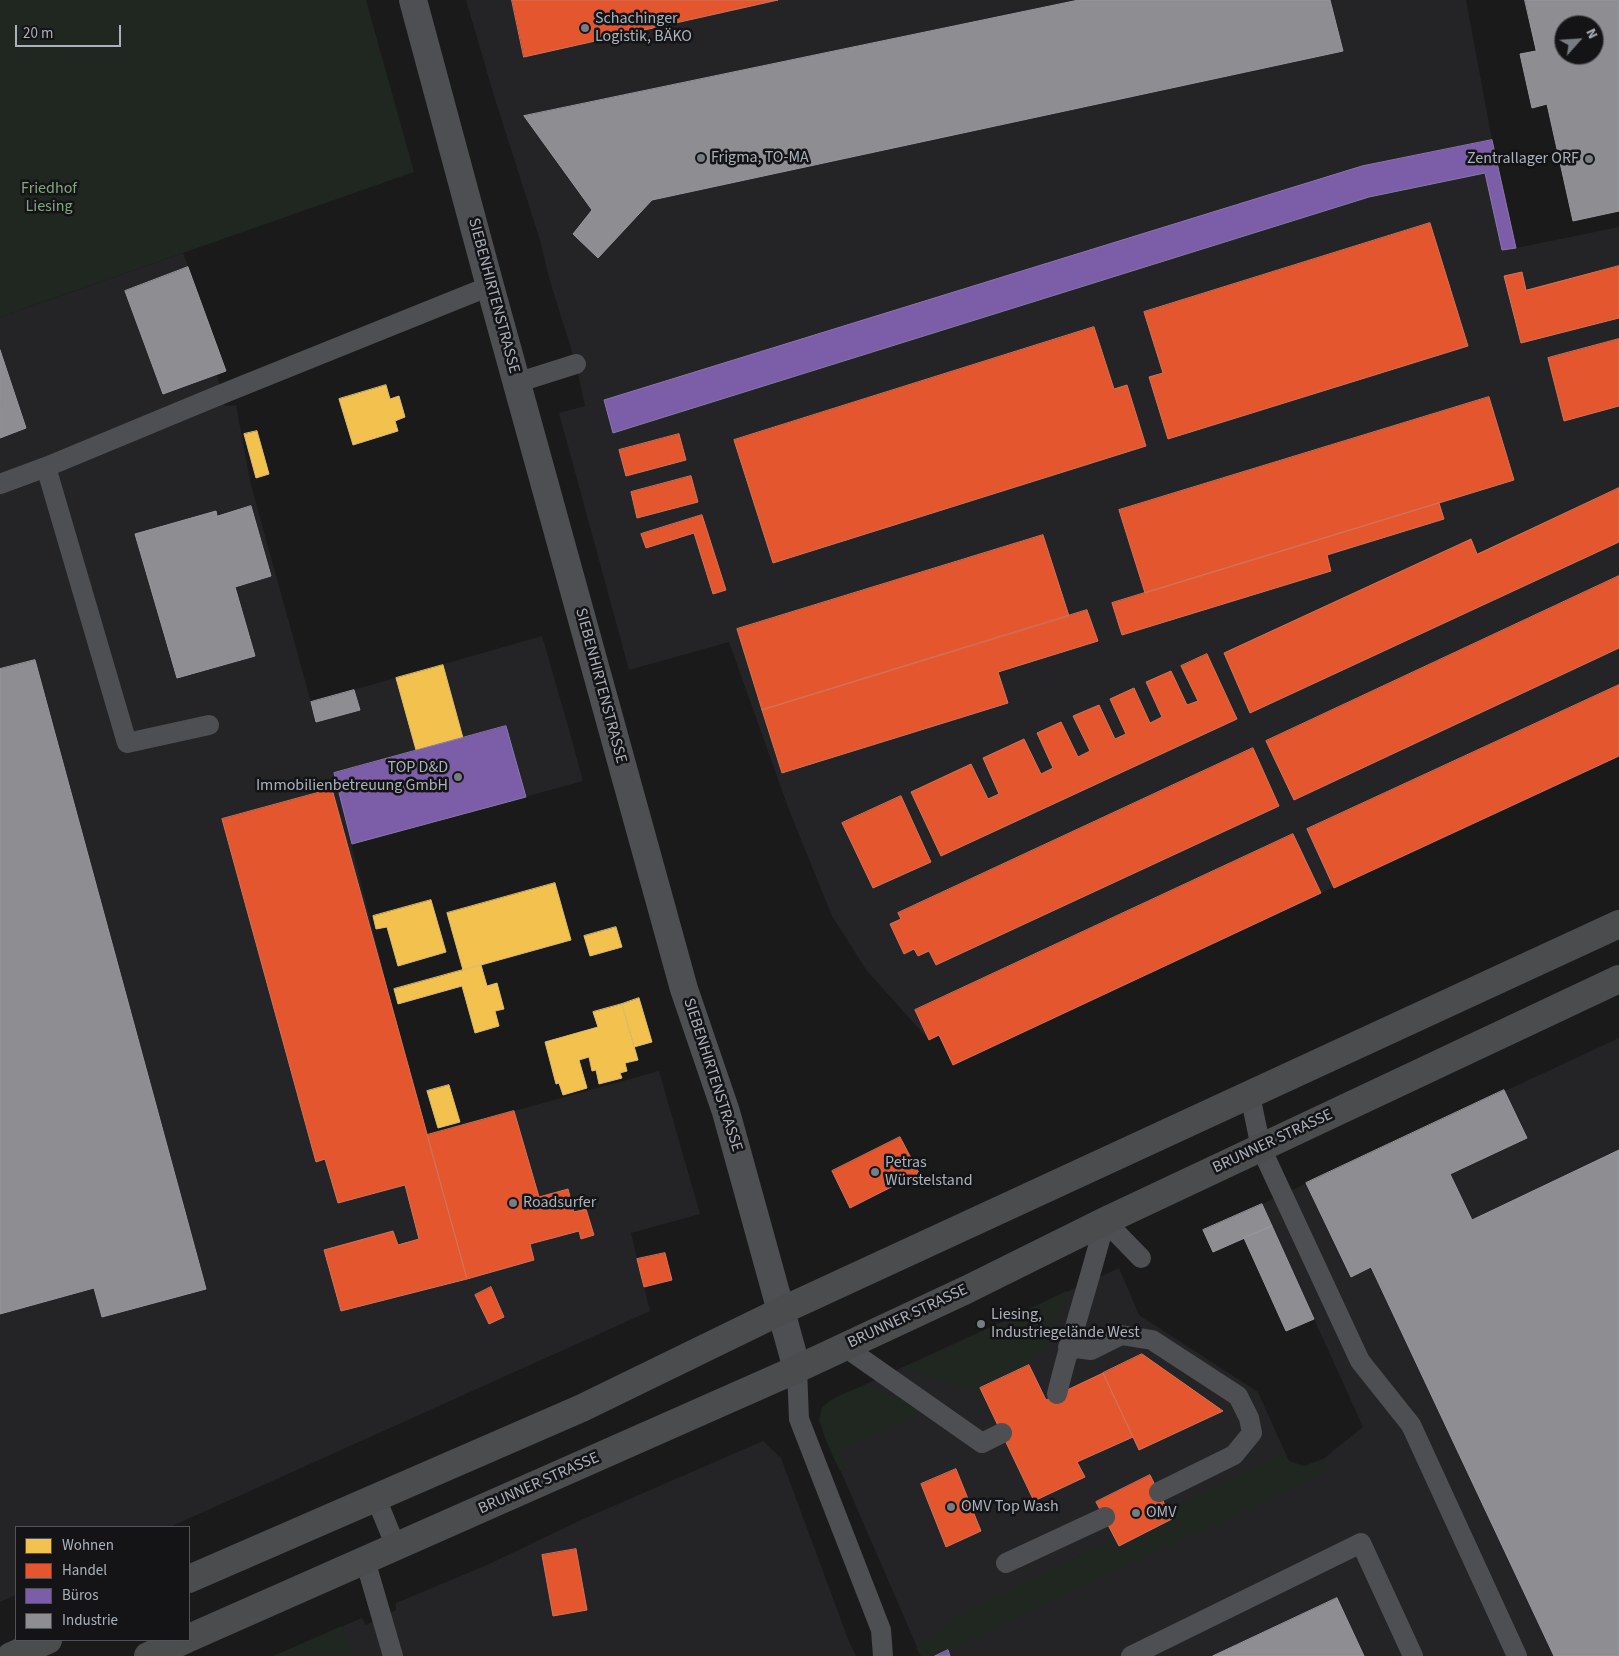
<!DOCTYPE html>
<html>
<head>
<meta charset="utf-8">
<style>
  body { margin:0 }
  #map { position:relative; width:1619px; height:1656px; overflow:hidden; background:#1a1a1a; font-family:"Source Sans 3",sans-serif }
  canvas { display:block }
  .legend { position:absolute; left:15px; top:1526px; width:175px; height:115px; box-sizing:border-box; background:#141416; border:1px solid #505358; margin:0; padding:6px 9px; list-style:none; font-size:15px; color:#abb1bb }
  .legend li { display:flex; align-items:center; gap:10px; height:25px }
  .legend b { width:25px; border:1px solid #505358 }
  .north { position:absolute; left:1554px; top:15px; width:50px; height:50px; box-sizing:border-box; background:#141416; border:1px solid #505358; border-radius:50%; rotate:64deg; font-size:14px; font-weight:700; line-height:20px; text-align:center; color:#abb1bb }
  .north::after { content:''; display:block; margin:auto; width:18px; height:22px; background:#787c83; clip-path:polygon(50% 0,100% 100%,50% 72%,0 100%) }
  .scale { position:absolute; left:15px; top:25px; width:106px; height:22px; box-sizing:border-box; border:2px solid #abb1bb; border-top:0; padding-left:6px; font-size:15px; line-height:18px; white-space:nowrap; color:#abb1bb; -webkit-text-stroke:4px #141416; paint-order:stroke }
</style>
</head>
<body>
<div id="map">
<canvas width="1619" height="1656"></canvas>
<ul class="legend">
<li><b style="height:14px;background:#f2c14e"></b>Wohnen</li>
<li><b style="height:14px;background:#e4572e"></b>Handel</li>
<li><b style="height:14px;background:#7b5ea7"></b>Büros</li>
<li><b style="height:14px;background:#8d8d92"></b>Industrie</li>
</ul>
<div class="north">N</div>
<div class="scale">20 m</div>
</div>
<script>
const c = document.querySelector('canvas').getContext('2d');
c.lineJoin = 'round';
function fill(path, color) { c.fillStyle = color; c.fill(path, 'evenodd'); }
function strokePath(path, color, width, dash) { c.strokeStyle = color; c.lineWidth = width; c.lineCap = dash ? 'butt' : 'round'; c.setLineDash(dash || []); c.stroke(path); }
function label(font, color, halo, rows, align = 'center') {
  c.font = font + ' "Source Sans 3",sans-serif'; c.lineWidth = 5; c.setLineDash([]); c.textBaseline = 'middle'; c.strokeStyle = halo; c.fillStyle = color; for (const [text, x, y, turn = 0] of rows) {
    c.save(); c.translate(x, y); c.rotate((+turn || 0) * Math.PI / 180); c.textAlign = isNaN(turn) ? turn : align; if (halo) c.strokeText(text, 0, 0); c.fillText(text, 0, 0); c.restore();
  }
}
fill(new Path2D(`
  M466 0H1466L1492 140 1516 248 1619 227V756L1321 893 953 1065 939 1035 929 1040 867 971 832 916 789 810 729 642 629 670 559 413 585 406 576 364 549 278 540 240 494 96Z
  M183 253 226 371 217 375 225 406 236 405 251 485 311 702 542 636 568 726 583 781 352 844 346 823 388 990 427 1135 659 1071 700 1214 631 1233 650 1311 170 1527H16V1595L0 1602V317Z
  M1619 1038V1656H921L819 1421 822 1407 831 1401 864 1385 1119 1268 1139 1315 1258 1392 1289 1461 1304 1466 1323 1459 1363 1427 1262 1204Z
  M763 1441 781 1458 848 1639 856 1656H316L309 1641 362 1618 366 1625 396 1610V1603L487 1565 581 1520Z`), '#242426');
fill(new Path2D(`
  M0 0H366L414 172 0 317Z
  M1067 1291 1051 1339 1029 1365 980 1388 970 1391 904 1368Z
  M864 1385 917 1406 915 1418 841 1449 849 1468 840 1471C834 1457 814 1422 822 1408 827 1399 854 1390 864 1385Z
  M1285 1453 1289 1461 1304 1466 1324 1459 1330 1470 935 1656H921L916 1648 965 1611 1115 1539 1119 1546 1172 1520 1168 1509Z
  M342 1626 351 1656H273Z`), '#1f2720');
const homes = new Path2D(`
  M386 385 390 399 399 396 405 417 395 421 398 431 353 445 339 399Z
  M257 431 269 474 256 478 244 434Z
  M443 665 463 738 416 750 396 678Z
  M555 883 571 940 463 970 447 913Z
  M431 900 446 952 398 966 387 927 376 929 373 916Z
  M616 927 622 947 590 956 584 936Z
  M481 965 487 986 497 983 504 1009 495 1011 499 1026 475 1033 462 986 398 1004 394 989Z
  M639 998 652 1042 634 1047 622 1004Z
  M622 1004 638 1060 625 1063 627 1071 620 1073 622 1078 599 1084 596 1070 592 1071 589 1057 579 1060 587 1088 563 1095 559 1083 556 1084 545 1042 598 1027 593 1012Z
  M449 1085 460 1122 438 1128 427 1091Z`);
fill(homes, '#f2c14e');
strokePath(homes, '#ddbc6f', 1);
const shops = new Path2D(`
  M512 0H778L524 57Z
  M1430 223 1468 346 1168 439 1149 377 1163 373 1144 312Z
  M1619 266V318L1521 343 1504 276 1522 272 1526 290Z
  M1094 327 1114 389 1127 385 1146 446 773 563 734 440Z
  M1619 339V406L1564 421 1548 358Z
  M1489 397 1514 480 1145 593 1119 510Z
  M679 434 686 460 626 476 619 450Z
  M691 476 698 502 637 518 631 492Z
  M1619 488V542L1250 713 1224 653 1471 539 1477 554Z
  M1439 503 1444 519 1327 555 1331 571 1122 635 1112 603Z
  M702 515 726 590 713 594 694 533 646 548 641 534Z
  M1043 535 1069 616 762 710 737 629Z
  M1619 576V648L1294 800 1266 741Z
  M1087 610 1098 641 998 672 1008 703 782 773 762 710Z
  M1207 654 1237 719 941 856 911 792 971 764 988 799 999 794 983 758 1024 739 1041 774 1053 768 1037 733 1061 722 1078 757 1090 751 1073 716 1099 705 1115 739 1126 734 1110 699 1134 688 1150 723 1162 717 1146 682 1171 671 1187 705 1198 701 1181 666Z
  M1619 685V756L1334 888 1307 829Z
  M1253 748 1279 806 936 965 929 951 918 956 914 949 904 954 890 924 901 919 898 913Z
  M332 789 467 1279 341 1311 324 1250 393 1231 398 1245 419 1239 405 1185 338 1203 325 1159 316 1162 222 819Z
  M901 796 931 862 873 888 842 823Z
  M1293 834 1321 893 953 1065 939 1035 929 1040 915 1010Z
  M514 1111 539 1197 568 1189 574 1212 586 1209 594 1235 581 1239 579 1231 530 1244 534 1260 467 1279 427 1135Z
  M900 1137 919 1173 850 1208 832 1171Z
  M665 1253 672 1280 644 1287 637 1259Z
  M491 1287 504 1317 489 1324 475 1295Z
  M1142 1354 1223 1411 1139 1450 1103 1373Z
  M1029 1365 1046 1400 1103 1373 1133 1437 1077 1462 1085 1477 1034 1501 980 1388Z
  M956 1469 981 1531 946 1547 921 1484Z
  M1150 1475 1172 1519 1119 1546 1096 1502Z
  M576 1549 587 1610 553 1616 542 1555Z`);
fill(shops, '#e4572e');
strokePath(shops, '#d37258', 1);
const offices = new Path2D(`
  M1492 140 1516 248 1502 250 1485 173 1369 197 613 433 604 400 1362 166Z
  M506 726 526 797 352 844 334 773Z
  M948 1650 950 1656H935Z`);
fill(offices, '#7b5ea7');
strokePath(offices, '#8977ad', 1);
const industry = new Path2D(`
  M1079 0H1330L1343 51 652 200 598 258 573 234 592 210 524 116Z
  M1525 0H1619V211L1573 221 1547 104 1532 108 1520 54 1536 51ZM1564 25H1594V55H1564Z
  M188 267 226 371 163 394 125 291Z
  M0 350 26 428 0 438Z
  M251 506 271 576 235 587 255 656 177 678 135 534 216 511 217 516Z
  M35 660 206 1289 102 1317 94 1288 0 1314V669Z
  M354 690 360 710 316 722 311 702Z
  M1504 1090 1527 1138 1450 1174 1472 1220 1619 1150V1656H1554L1371 1267 1351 1277 1306 1183Z
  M1262 1204 1272 1226 1213 1252 1203 1230Z
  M1272 1226 1314 1319 1286 1331 1244 1238Z
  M1337 1598 1364 1656H1213Z`);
fill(industry, '#8d8d92');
strokePath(industry, '#96989e', 1);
strokePath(new Path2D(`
  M516 383 576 364
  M46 467 127 743 209 725
  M0 484 46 467 222 394 490 286
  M1250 1095 1261 1148 1360 1361 1411 1425 1517 1656
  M1105 1221 1141 1258
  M845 1347 982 1443 1002 1433
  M1068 1347 1091 1350 1121 1335 1152 1340 1238 1396 1249 1418 1252 1433 1234 1455 1159 1492
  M797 1369 799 1419 881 1630 883 1656
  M1057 1394C1071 1336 1090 1279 1105 1221
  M376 1498 396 1547
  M365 1560 393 1656
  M1006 1563 1105 1517
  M1131 1656 1361 1543 1413 1656`), '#4d4f53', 20);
strokePath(new Path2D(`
  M413 0 490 286 684 989 726 1112 797 1369`), '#4d4f53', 28);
strokePath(new Path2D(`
  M189 1579 582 1408 781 1311 1619 924
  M189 1638 797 1369 966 1290 1105 1221 1619 979
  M11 1656 48 1640
  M148 1656 185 1640`), '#4b4c4e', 28);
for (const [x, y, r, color] of [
  [585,28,5,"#787c83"],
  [701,158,5,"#787c83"],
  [1589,159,5,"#787c83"],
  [458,777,5,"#787c83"],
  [875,1172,5,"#787c83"],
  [513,1203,5,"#787c83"],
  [981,1324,5,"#787c83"],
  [951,1507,5,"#787c83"],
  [1136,1513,5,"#787c83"]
]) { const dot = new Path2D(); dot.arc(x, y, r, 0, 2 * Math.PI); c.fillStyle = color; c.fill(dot); strokePath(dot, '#141416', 2); }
label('16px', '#abb1bb', '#141416', [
  ["Schachinger",595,19],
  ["Logistik, BÄKO",595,37],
  ["Frigma, TO-MA",711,158],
  ["Zentrallager ORF",1579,159,"right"],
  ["TOP D&D",448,768,"right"],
  ["Immobilienbetreuung GmbH",448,786,"right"],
  ["Petras",885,1163],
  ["Würstelstand",885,1181],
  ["Roadsurfer",523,1203],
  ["Liesing,",991,1315],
  ["Industriegelände West",991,1333],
  ["OMV Top Wash",961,1507],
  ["OMV",1146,1513]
], 'left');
label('16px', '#82a681', '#141416', [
  ["Friedhof",49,189],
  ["Liesing",49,207]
]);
label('16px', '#abb1bb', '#141416', [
  ["SIEBENHIRTENSTRASSE",493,296,75],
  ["SIEBENHIRTENSTRASSE",600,686,75],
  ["SIEBENHIRTENSTRASSE",712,1075,72],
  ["BRUNNER STRASSE",1273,1142,-25],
  ["BRUNNER STRASSE",908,1317,-25],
  ["BRUNNER STRASSE",539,1484,-24]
]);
</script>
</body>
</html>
